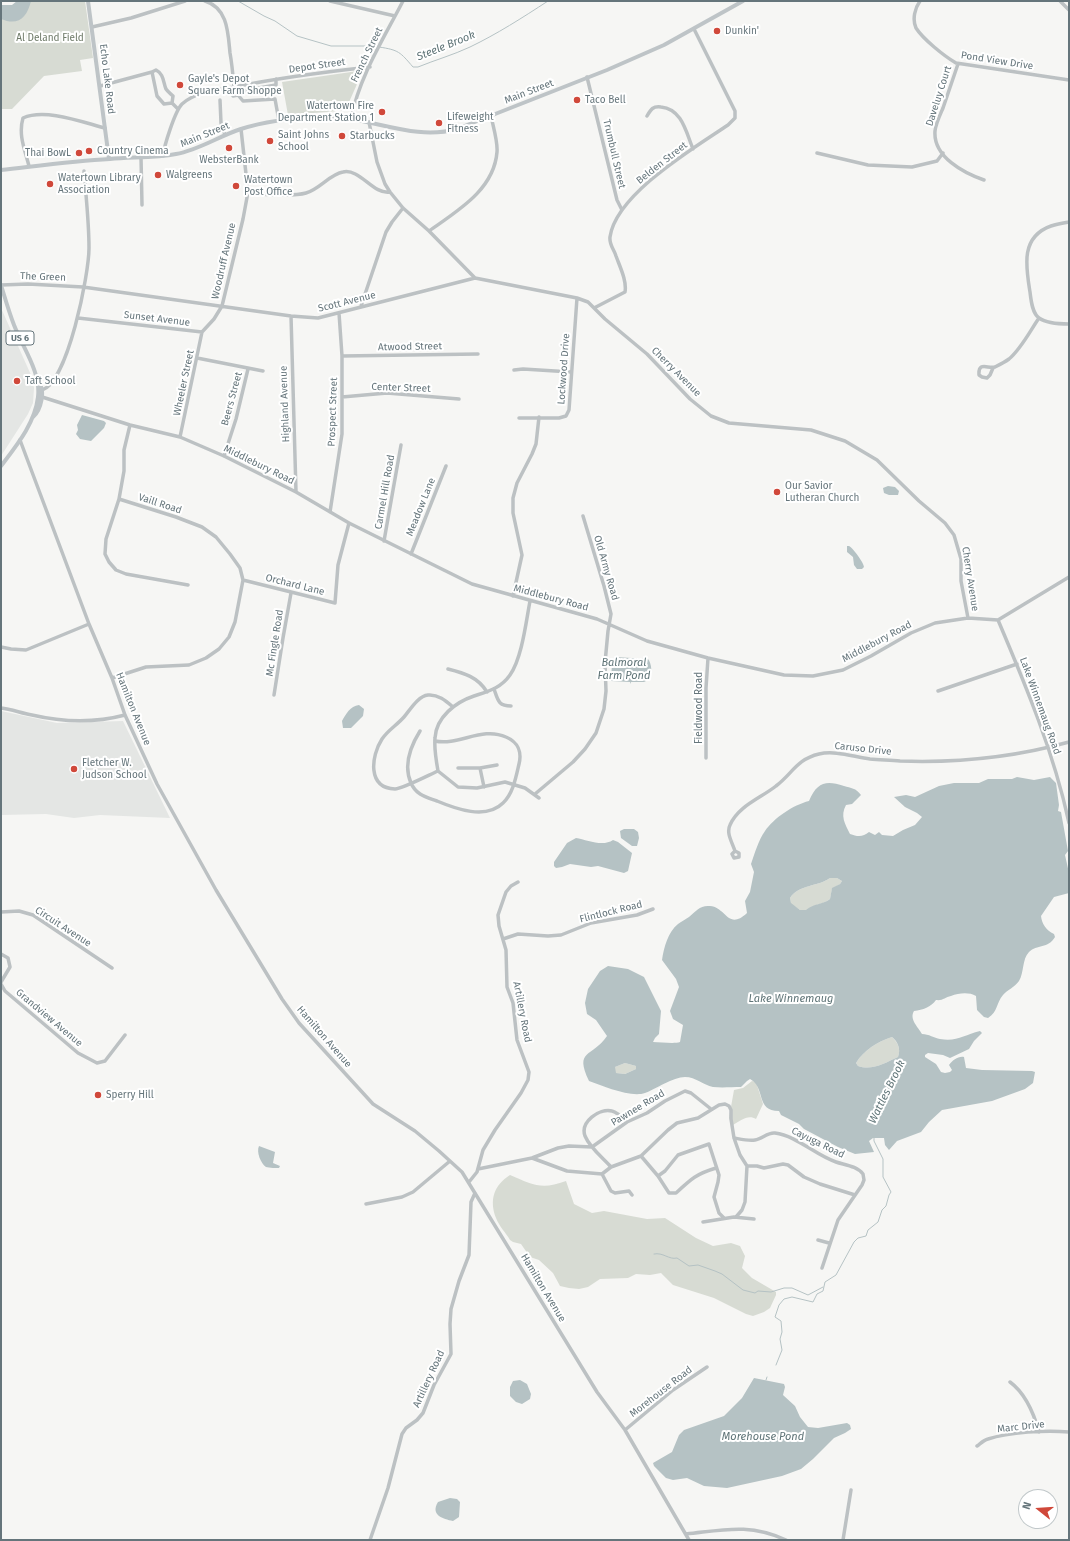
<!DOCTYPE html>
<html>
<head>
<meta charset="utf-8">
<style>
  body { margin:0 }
  #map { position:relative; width:1070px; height:1541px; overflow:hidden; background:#f6f6f4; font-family:"Fira Sans",sans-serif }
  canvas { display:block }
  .frame { position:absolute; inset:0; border:2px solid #65757b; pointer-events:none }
  .north { position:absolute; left:1018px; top:1489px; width:40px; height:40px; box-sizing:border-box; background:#fff; border:1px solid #c1c8ca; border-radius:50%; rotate:287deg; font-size:11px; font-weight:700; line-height:16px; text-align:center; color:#65757b }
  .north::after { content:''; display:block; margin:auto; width:14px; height:18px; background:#d0483a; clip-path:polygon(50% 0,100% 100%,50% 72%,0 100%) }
</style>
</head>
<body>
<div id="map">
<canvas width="1070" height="1541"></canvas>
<div class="frame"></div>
<div class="north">N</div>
</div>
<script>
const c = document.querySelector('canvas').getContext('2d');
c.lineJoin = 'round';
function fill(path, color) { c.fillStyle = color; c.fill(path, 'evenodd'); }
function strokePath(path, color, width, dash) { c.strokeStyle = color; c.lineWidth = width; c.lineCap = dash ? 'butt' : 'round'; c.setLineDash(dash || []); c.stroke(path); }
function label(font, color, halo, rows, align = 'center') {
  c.font = font + ' "Fira Sans",sans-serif'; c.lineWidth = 4; c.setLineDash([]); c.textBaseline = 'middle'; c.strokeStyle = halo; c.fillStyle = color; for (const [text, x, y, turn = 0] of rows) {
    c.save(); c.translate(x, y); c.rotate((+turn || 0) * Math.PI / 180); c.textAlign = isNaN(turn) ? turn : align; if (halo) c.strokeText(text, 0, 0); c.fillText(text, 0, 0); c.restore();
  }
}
fill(new Path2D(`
  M1 308 31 375 34 388 33 403 28 414 1 456Z
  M1 711 57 723 123 721 170 818 100 815 74 818 46 814 1 815Z`), '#e4e6e4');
fill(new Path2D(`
  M29 1H85L93 58 80 60 82 71 44 76 12 109H1V12Z
  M358 71 361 75 346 109 339 111 288 115 282 82Z
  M830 878H837L842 881 840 884 832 889 830 899C822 905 814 904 807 910H800L791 904 790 898C799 884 818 887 830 878Z
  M892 1037C898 1043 901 1049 898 1057 885 1063 872 1071 858 1066L856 1063C864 1050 877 1042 892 1037Z
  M625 1063 636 1066V1069L625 1074 615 1073V1067Z
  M752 1081 756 1082 763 1104 756 1119C748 1114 740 1121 733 1125L729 1118 734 1090 743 1088Z
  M510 1175C533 1185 542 1190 566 1181L574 1204 592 1213 604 1211 647 1219 665 1218 696 1238 713 1246 731 1243 740 1246 745 1256 742 1268 752 1278 776 1292V1295L770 1308 764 1312 753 1316 746 1314 714 1298 673 1285 661 1273 650 1275 636 1274 628 1278 600 1279 588 1287 579 1289 569 1288 560 1286 553 1273 539 1260 530 1257 521 1244 513 1242 510 1240C506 1233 499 1226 496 1218 489 1200 494 1185 510 1175Z`), '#d7dbd3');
fill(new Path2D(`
  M17 1H31C27 18 18 26 1 19V5H12Z
  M82 415 104 421 106 423 104 428 91 441 80 439 76 434 78 430 77 425Z
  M888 486 895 487 899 491 898 495H889L884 493 883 488Z
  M847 546H849C853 548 864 563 864 567L862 569H857L854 565 853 557 847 552Z
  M615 657 648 659C652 664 652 673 650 679L644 682H631L630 684V682L611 681 612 663Z
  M359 705 364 709 363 716 351 728H343L342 721C346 714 350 706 359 705Z
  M1017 777 1034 780 1050 777 1056 783 1059 805 1058 811 1061 812 1068 851 1065 855 1069 873V893L1054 897 1041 916C1042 924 1046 930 1054 934L1055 937C1048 949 1037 944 1029 952 1022 959 1024 973 1019 981 1015 987 1007 990 1003 995 996 1003 998 1012 988 1018L984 1017 977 1010 976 996C969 992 959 993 951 996 945 997 943 1001 936 1000 931 1007 923 1010 914 1011 909 1019 918 1027 922 1034 929 1034 934 1038 940 1039 957 1042 964 1035 980 1031L982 1033 974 1041 969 1049 950 1058 943 1055 928 1053 925 1055V1057L936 1064 941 1072 945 1073 950 1072 952 1070 949 1065C953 1060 958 1056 964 1057L966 1068 982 1070 1032 1071 1035 1072 1033 1083 1025 1089 992 1101 942 1110 929 1122 921 1132 897 1141 889 1150 885 1145 884 1138H873L869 1141 874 1152 855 1154 838 1147 804 1129 799 1124 781 1115 779 1111C755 1111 766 1087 750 1079L747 1081 741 1087C732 1087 722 1088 713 1087 703 1085 696 1077 685 1077 673 1077 656 1089 645 1093 631 1098 603 1086 589 1081 574 1049 592 1058 607 1036L596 1020 587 1014 585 1003 588 989 600 971 608 966 628 969 644 977 661 1011 659 1034 655 1038 653 1042C661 1042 674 1044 680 1042L683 1025 673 1019 670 1011 679 987 676 979 662 960C664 947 668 932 678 924 682 921 686 919 689 917 696 911 700 905 710 906 726 907 728 931 747 913L745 901 750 892 754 872 751 864C755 853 758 841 765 831 774 818 793 805 809 801 817 782 826 780 844 786 851 788 856 788 861 795L852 804 846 805C840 816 845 824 850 834 858 837 863 837 869 832L875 835 879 832 882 835 893 836 903 830 915 825 922 817 917 813 905 807 894 797 906 795 915 797 939 786 954 783H979L988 779H1012ZM830 878H837L842 881 840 884 832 888 830 899C822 905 814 903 806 910H800L791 903 790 898C799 884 818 887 830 878ZM892 1037C898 1042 901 1049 898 1057 885 1063 872 1071 858 1066L856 1063C864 1050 877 1042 892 1037ZM625 1063 636 1066V1069L625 1074 616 1073 615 1067Z
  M624 829H634L638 832 639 838 637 846H632L621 838 620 831Z
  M576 838C587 840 603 847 613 840L618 842 632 853 628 871 624 873 598 866 591 867 570 864 562 867 556 868 554 866V862L567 843Z
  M259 1146 275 1152 273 1163 280 1166 279 1168C277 1168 269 1168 266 1167 261 1164 256 1152 259 1146Z
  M754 1378 784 1384 785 1387 783 1395 795 1406 800 1417 808 1427 818 1428 847 1423 850 1425 851 1429 845 1433 834 1438 813 1459 801 1469 782 1476 727 1488 704 1486 687 1478 673 1480 666 1478 654 1466 653 1463 672 1452 679 1435 684 1430 724 1416 742 1398Z
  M520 1380 527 1384 531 1394 530 1399 522 1404 516 1402 510 1396V1387L513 1381Z
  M450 1498 457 1499 460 1502 459 1517 453 1521C443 1519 430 1515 438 1502Z`), '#b5c2c4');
strokePath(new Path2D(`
  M238 1 264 16 275 21 297 36 331 46H368L376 47
  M379 47C399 50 400 52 413 67H418C435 60 453 55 470 47 497 34 522 18 548 1
  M654 1254C663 1252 669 1260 677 1258L689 1266 698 1265 715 1271 722 1274 743 1290 755 1293 758 1291 771 1292 784 1288H792L808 1295 823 1287
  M776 1365 782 1350 780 1339 782 1332 781 1321 775 1317 779 1305 784 1299 792 1297 813 1302 817 1294 823 1291 825 1282 836 1275 854 1242 858 1238 866 1236 868 1230 878 1222 882 1210 886 1206 889 1195 891 1192 883 1177V1159L874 1141V1137
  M766 1380 767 1377`), '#b5c2c4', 1);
strokePath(new Path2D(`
  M205 1C228 8 228 33 230 53 232 64 233 75 234 87
  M330 1 395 16
  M920 1C915 8 912 19 916 28 923 39 944 56 956 63L1069 80
  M1060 1 1069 10
  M92 27 131 18 185 1
  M958 64C953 79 948 93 943 108 940 115 936 123 935 131 933 157 964 173 984 180
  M152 72 156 70C164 74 163 82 166 89 168 92 171 94 173 96L172 103
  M587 77 617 200 622 210
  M100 86 152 72 157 96 164 104 172 103 178 109
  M238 95 243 101 275 99 279 121
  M233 96 238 95 247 90 276 85V79
  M220 100 221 123 225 135
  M647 116C651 109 653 106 661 107 682 109 686 132 693 149
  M351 119C359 77 384 38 403 1
  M369 122 377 162 385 184 390 192 403 208 429 231 475 278 577 298 588 302 605 319 647 354 690 399 711 416 729 423 811 430 845 441 877 460 919 501 945 523 954 535 961 559V581L968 618
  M817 153 868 165 912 167 937 161 943 153
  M163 156C164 146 175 111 182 104 195 92 217 90 234 87 278 78 324 72 370 67
  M141 157 142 205
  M29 166C25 150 18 135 23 118 45 108 82 122 105 128
  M248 192 253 194C267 194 292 197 306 193 320 189 330 174 343 172 360 168 373 195 390 192
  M1069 222C1063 223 1057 224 1051 226 1020 237 1026 267 1030 292 1031 300 1032 313 1039 318 1046 323 1060 324 1069 324
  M429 231C457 211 494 190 497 152 498 142 493 126 491 116
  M1 285 28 284 83 287 291 316 318 318 475 278
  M361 306 386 232 392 222 403 208
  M594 308 625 292C627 281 620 267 616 256 614 249 609 245 610 237 616 194 694 148 728 125L735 118V111L694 29
  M291 316 296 492
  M78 318 202 332
  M202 332 214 319 222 306 243 219 248 192 241 129
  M342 356 478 354
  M197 358 263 371
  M993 368 990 375 987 378 982 377 979 375C978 361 988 369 995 367 999 365 1005 362 1009 359 1021 349 1030 331 1039 318
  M514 370 523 369 571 372
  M42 390C68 382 89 274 89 248 89 222 86 197 84 171
  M39 396 130 425 180 437 224 456 296 492 349 523 472 584 597 619 647 641 708 658 784 675 813 676 843 670 871 656 911 633 935 623 968 618 998 620 1069 577
  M342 397 387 393 459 399
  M519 418H559L566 416 569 410 577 298
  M130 425 124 450V471L119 499 106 539 105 554 109 562 116 570 126 574 188 585
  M180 437 202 332
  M20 440 89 624 112 678 125 715 157 784 216 890 282 999 299 1023 373 1104 415 1131 439 1151 462 1172 597 1392 625 1430 689 1540
  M224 456 236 419 248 369
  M330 512 342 434V356L339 313
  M384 541 401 445
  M411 554 446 466
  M243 580 335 603 338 565 349 523
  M513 596 522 555 513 513V498L517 483 532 454 536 444 539 417
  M530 601C526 622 522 658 510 675 501 688 489 691 474 696 456 702 436 717 435 738 434 749 436 760 438 771L458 787 477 788 505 782 525 788 539 798
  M998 620C1026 686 1054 753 1069 823
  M1 647 11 649 26 650 89 624
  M448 669C464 673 478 677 487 692
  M112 678 146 667 189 665 206 658 219 649 229 637 235 622 243 580 240 568 230 554 216 537 202 527 176 517 119 499
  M494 689C498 700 498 706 511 706
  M938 691 1017 664
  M274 695 283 638 291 593
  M1 708C11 709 21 713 32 715 62 722 95 723 125 715
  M420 731C410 747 403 765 411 783 416 795 426 797 437 801 456 809 486 820 503 803 513 794 516 777 519 764 522 752 518 742 506 737 482 726 459 746 435 741
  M706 758V688L708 658
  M458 768H480L497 765
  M480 768 484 787
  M438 771C429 775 402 789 395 789 367 788 371 756 382 739 388 730 397 725 404 717 410 710 418 696 428 695 438 694 446 701 453 707
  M535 794 573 762 585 749 596 733 604 709 606 691 605 663 608 631 611 614 604 586 583 516
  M735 851 732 854 734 858 739 857V853L735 851C732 842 726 833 730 825 738 806 761 798 776 786 792 774 797 759 819 754 835 750 854 757 870 759 880 760 890 760 900 761 956 763 1015 757 1069 742
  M1 912 19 911 33 915 112 968
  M503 939 518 934 548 936 561 935 591 923 637 915 653 909
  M1 954 8 958 10 967 1 982
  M1 984 5 991 78 1053 97 1063 105 1061 125 1035
  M734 1138C740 1139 748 1141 755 1140 762 1139 768 1132 775 1133 797 1136 815 1155 836 1162 845 1165 857 1166 863 1174L864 1180 862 1185 838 1220 822 1268
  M641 1156 658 1176 669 1193H676C691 1179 696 1174 716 1168
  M532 1158 567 1171 602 1174 611 1167 641 1156 668 1130 677 1123 698 1118 719 1105 725 1104 729 1106 731 1110V1119L734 1138 740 1155 747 1166 745 1202 742 1210 736 1217
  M747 1166H757L764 1168 783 1164 788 1165 804 1177 820 1184 855 1195
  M611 1167C603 1158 590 1148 585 1136 580 1122 599 1108 612 1111 617 1112 623 1118 627 1122
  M478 1169 532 1158 558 1148 569 1146 592 1147 627 1122 647 1113 665 1101 685 1091 691 1093 711 1109
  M602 1174 611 1191 615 1193 629 1191 632 1195
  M658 1176 665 1171 678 1155 709 1144 719 1175 718 1182 714 1197 719 1213 724 1218
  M469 1182 477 1172 483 1150 495 1130 521 1093 528 1080 529 1072 517 1040 513 1003 507 987 506 950 499 926 498 915 506 892 511 886 518 882
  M366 1204 402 1197 413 1192 450 1161
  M703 1222 734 1217 754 1219
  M818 1240 829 1243
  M1010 1382C1025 1393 1034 1414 1039 1432
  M625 1430 673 1390 707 1367
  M977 1446C981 1443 984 1440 988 1439 1009 1432 1046 1430 1069 1432
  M686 1534C724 1530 749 1523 786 1540
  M370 1540 388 1488 402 1434 406 1428 417 1420 423 1413 434 1385 451 1354 450 1324 451 1309 459 1281 469 1255 471 1202 475 1193
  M843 1540 851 1490`), '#bcc1c3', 3.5);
strokePath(new Path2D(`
  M88 1 109 159
  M1 170C37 166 73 161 110 159 132 157 155 158 176 154 199 150 219 136 241 129 266 121 293 118 319 117 367 114 410 142 457 129L607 70 664 45 743 1
  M1 285C5 298 9 312 14 325 23 348 41 372 38 397 35 423 17 445 1 466
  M33 417C41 410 46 390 38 382`), '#bec4c7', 4);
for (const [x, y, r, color] of [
  [717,31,4,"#d0483a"],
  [180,85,4,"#d0483a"],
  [577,100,4,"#d0483a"],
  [382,112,4,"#d0483a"],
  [439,123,4,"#d0483a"],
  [342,136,4,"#d0483a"],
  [270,141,4,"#d0483a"],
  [229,148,4,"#d0483a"],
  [89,151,4,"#d0483a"],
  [79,153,4,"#d0483a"],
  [158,175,4,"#d0483a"],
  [50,184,4,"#d0483a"],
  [236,186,4,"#d0483a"],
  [17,381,4,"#d0483a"],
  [777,492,4,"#d0483a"],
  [74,769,4,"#d0483a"],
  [98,1095,4,"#d0483a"]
]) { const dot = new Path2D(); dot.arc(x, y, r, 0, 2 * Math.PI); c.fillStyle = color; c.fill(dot); strokePath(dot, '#fff', 1.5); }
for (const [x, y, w] of [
  [20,338,28]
]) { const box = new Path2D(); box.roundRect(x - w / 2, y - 7, w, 14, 3); c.fillStyle = '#fff'; c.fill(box); strokePath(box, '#65757b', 1); }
label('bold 9px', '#65757b', null, [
  ["US 6",20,338]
]);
label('10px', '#65757b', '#fff', [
  ["Dunkin'",725,31],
  ["Gayle's Depot",188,79],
  ["Square Farm Shoppe",188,91],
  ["Taco Bell",585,100],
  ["Watertown Fire",374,106,"right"],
  ["Department Station 1",374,118,"right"],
  ["Lifeweight",447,117],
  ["Fitness",447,129],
  ["Saint Johns",278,135],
  ["School",278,147],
  ["Starbucks",350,136],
  ["Country Cinema",97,151],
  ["Thai BowL",71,153,"right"],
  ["WebsterBank",229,160,"center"],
  ["Walgreens",166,175],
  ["Watertown Library",58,178],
  ["Association",58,190],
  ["Watertown",244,180],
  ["Post Office",244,192],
  ["Taft School",25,381],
  ["Our Savior",785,486],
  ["Lutheran Church",785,498],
  ["Fletcher W.",82,763],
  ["Judson School",82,775],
  ["Sperry Hill",106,1095]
], 'left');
label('10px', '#6d7967', '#fff', [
  ["Al Deland Field",50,38]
]);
label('10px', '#65757b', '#fff', [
  ["French Street",367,55,-64],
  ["Pond View Drive",997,61,9],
  ["Depot Street",317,66,-8],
  ["Echo Lake Road",107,79,83],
  ["Main Street",529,92,-21],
  ["Daveluy Court",939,96,-72],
  ["Main Street",205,135,-22],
  ["Trumbull Street",614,154,77],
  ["Belden Street",662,163,-38],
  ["Woodruff Avenue",224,261,-77],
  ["The Green",43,277,2],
  ["Scott Avenue",347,302,-14],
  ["Sunset Avenue",157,319,7],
  ["Atwood Street",410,347,-1],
  ["Lockwood Drive",564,369,-86],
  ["Cherry Avenue",676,372,45],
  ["Wheeler Street",184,383,-78],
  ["Center Street",401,388,2],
  ["Beers Street",232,399,-75],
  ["Highland Avenue",285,404,-92],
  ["Prospect Street",333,412,-88],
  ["Middlebury Road",259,465,26],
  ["Carmel Hill Road",385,492,-80],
  ["Vaill Road",160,504,18],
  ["Meadow Lane",421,507,-68],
  ["Old Army Road",606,568,74],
  ["Cherry Avenue",970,579,81],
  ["Orchard Lane",295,585,14],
  ["Middlebury Road",551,598,15],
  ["Middlebury Road",877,642,-28],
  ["Mc Fingle Road",275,643,-81],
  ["Lake Winnemaug Road",1040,706,70],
  ["Fieldwood Road",699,708,-90],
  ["Hamilton Avenue",133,709,68],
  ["Caruso Drive",863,749,6],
  ["Flintlock Road",611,912,-14],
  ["Circuit Avenue",63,927,33],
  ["Artillery Road",522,1012,79],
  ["Grandview Avenue",49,1018,40],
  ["Hamilton Avenue",324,1037,49],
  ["Pawnee Road",638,1108,-31],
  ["Cayuga Road",818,1143,26],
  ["Hamilton Avenue",543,1288,59],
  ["Artillery Road",429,1379,-65],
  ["Morehouse Road",661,1392,-38],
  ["Marc Drive",1021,1427,-6]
]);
label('italic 11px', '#5f7477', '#fff', [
  ["Steele Brook",446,46,-22],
  ["Balmoral",624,663],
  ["Farm Pond",624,676],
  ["Lake Winnemaug",791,999],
  ["Wattles Brook",887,1092,-64],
  ["Morehouse Pond",763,1437]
]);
</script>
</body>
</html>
